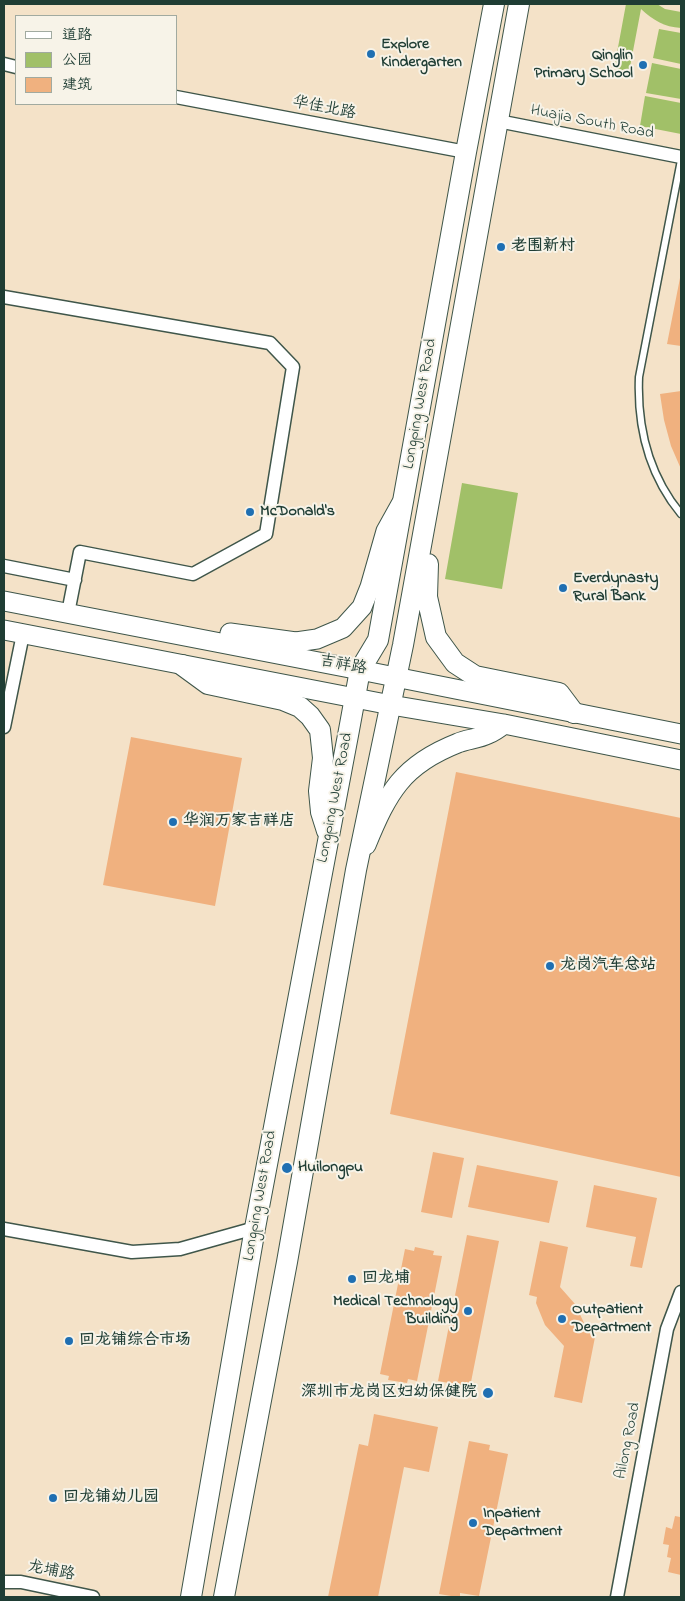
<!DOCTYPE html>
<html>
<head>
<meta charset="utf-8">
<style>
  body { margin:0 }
  #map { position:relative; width:685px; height:1601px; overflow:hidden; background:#f4e2c8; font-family:"Indie Flower","LXGW WenKai TC",sans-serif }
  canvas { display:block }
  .frame { position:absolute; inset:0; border:5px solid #1f3d34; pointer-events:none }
  .legend { position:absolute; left:15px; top:15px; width:162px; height:90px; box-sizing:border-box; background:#f7f3e8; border:1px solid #a1aaa0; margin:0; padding:6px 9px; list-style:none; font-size:15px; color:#1f3d34 }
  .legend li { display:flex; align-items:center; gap:10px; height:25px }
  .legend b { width:25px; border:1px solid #a1aaa0 }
</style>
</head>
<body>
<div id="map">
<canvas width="685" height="1601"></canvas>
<div class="frame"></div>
<ul class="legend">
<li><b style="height:6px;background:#fff"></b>道路</li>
<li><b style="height:14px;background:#a1c068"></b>公园</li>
<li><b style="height:14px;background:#f0b17f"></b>建筑</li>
</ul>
</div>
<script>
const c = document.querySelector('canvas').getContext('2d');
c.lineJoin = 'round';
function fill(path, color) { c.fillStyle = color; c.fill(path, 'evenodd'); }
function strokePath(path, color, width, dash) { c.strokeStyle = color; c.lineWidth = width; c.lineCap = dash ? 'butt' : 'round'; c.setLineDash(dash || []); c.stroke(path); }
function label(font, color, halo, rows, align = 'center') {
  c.font = font + ' "Indie Flower","LXGW WenKai TC",sans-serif'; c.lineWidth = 4; c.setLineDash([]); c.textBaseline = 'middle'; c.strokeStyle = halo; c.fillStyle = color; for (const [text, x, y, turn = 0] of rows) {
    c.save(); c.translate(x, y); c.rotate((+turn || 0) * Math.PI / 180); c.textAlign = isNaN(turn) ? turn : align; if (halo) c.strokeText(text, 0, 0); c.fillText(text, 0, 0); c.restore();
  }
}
fill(new Path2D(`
  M626 4H657L665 9 681 12V28C664 27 653 20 641 9L629 72 614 69Z
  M659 29 681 33V64L653 58Z
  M652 63 681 69V99L646 93Z
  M645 96 681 103V134L640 126Z
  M462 483 518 493 502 589 445 579Z`), '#a1c068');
fill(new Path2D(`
  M680 278H681V346L667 344Z
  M681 391V469L671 446 664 420 660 394Z
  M131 737 242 758 215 906 103 885Z
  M456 772 681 818V1177L390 1114Z
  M433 1152 464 1158 452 1218 421 1212Z
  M477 1165 558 1181 549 1223 468 1207Z
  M594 1185 657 1198 642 1268 630 1266 636 1237 586 1227Z
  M467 1235 499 1241 470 1387 438 1381Z
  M540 1241 568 1247 560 1287 575 1304 585 1325 597 1327 582 1403 554 1397 564 1346 545 1325 536 1303 537 1297 529 1295Z
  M415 1247 434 1251 433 1255 442 1256 417 1381 408 1379 407 1383 388 1380 389 1376 380 1374 405 1249 414 1251Z
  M374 1414 438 1427 429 1472 404 1467 378 1597H328L359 1444 368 1446Z
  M469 1441 490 1445 489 1450 508 1454 479 1596 460 1593V1597H457L439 1594Z
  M680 1514H681V1575L668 1572 671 1558 667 1557 669 1545 663 1544 666 1527 672 1529 675 1516 680 1517Z`), '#f0b17f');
const service = new Path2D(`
  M681 160 639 377C637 427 649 475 681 514`);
const minor = new Path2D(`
  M4 64 16 67
  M176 97 466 152
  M498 121 681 157
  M4 297 270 343 293 367 266 534 193 574 80 552 68 613
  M4 566 75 580
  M4 727 23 634
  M4 1229 132 1252 180 1249 255 1228
  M4 1582H21L93 1597
  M617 1597 667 1329 681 1292`);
const secondary = new Path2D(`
  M4 601 360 670 681 734
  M4 630 391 705 504 724 681 760
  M230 633 296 642 317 639 343 628 362 607 370 587 386 531 401 504
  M366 845C388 792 402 765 458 743 467 739 478 739 488 734 493 732 499 728 504 724`);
const primary = new Path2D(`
  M428 564 427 597 436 637 455 663 475 676 559 693 574 713
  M182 665 208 684 283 700 300 707 310 716 320 730 323 758 319 791 321 812 327 831
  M191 1597 255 1228 349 730 360 670 378 640 466 152 494 4
  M224 1597 287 1262 356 870 403 645 519 4`);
strokePath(service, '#3f564a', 9);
strokePath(minor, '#3f564a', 15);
strokePath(secondary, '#3f564a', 21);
strokePath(primary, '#3f564a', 22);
strokePath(service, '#fff', 6);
strokePath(minor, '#fff', 12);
strokePath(secondary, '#fff', 19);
strokePath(primary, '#fff', 20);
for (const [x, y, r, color] of [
  [371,54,5,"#1f6fb2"],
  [643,65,5,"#1f6fb2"],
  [501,247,5,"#1f6fb2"],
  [250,512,5,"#1f6fb2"],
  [563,588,5,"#1f6fb2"],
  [173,822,5,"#1f6fb2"],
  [550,966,5,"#1f6fb2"],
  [287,1168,6,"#1f6fb2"],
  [352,1279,5,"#1f6fb2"],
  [468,1311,5,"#1f6fb2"],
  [562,1319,5,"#1f6fb2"],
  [69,1341,5,"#1f6fb2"],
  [488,1393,6,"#1f6fb2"],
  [53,1498,5,"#1f6fb2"],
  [473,1523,5,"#1f6fb2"]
]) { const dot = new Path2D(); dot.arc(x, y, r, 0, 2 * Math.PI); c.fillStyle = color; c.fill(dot); strokePath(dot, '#f7f3e8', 2); }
label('bold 16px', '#1f3d34', '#f7f3e8', [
  ["Explore",381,45],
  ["Kindergarten",381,63],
  ["Qinglin",633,56,"right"],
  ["Primary School",633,74,"right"],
  ["老围新村",511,247],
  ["McDonald's",260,512],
  ["Everdynasty",573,579],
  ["Rural Bank",573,597],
  ["华润万家吉祥店",183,822],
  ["龙岗汽车总站",560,966],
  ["Huilongpu",298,1168],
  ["回龙埔",362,1279],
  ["Medical Technology",458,1302,"right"],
  ["Building",458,1320,"right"],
  ["Outpatient",572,1310],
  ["Department",572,1328],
  ["回龙铺综合市场",79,1341],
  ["深圳市龙岗区妇幼保健院",477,1393,"right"],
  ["回龙铺幼儿园",63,1498],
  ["Inpatient",483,1514],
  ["Department",483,1532]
], 'left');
label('16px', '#1f3d34', '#f7f3e8', [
  ["华佳北路",324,109,11],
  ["Huajia South Road",592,123,11],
  ["Longping West Road",421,404,-80],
  ["吉祥路",343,666,11],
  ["Longping West Road",336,798,-79],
  ["Longping West Road",261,1196,-80],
  ["Ailong Road",629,1441,-79],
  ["龙埔路",51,1572,11]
]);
</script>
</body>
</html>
